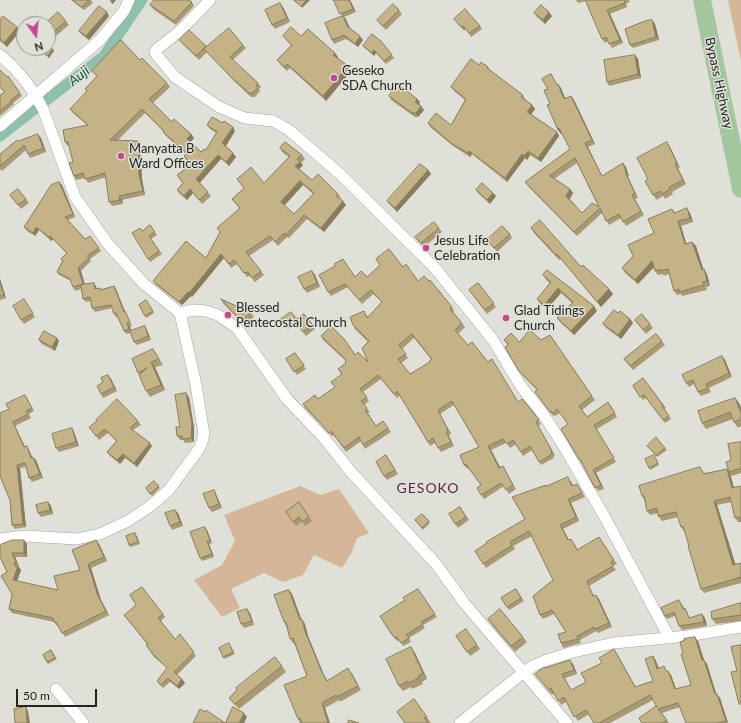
<!DOCTYPE html>
<html>
<head>
<meta charset="utf-8">
<style>
  body { margin:0 }
  #map { position:relative; width:741px; height:723px; overflow:hidden; background:#dfe1d9; font-family:Lato,sans-serif }
  canvas { display:block }
  .north { position:absolute; left:16px; top:16px; width:40px; height:40px; box-sizing:border-box; background:#dfe1d9; border:1px solid #94958f; border-radius:50%; rotate:165deg; font-size:11px; font-weight:700; line-height:16px; text-align:center; color:#242421 }
  .north::after { content:''; display:block; margin:auto; width:14px; height:18px; background:#c74792; clip-path:polygon(50% 0,100% 100%,50% 72%,0 100%) }
  .scale { position:absolute; left:16px; top:689px; width:81px; height:18px; box-sizing:border-box; border:2px solid #242421; border-top:0; padding-left:5px; font-size:12px; line-height:14px; white-space:nowrap; color:#242421; -webkit-text-stroke:3px #dfe1d9; paint-order:stroke }
</style>
</head>
<body>
<div id="map">
<canvas width="741" height="723"></canvas>
<div class="north">N</div>
<div class="scale">50 m</div>
</div>
<script>
const c = document.querySelector('canvas').getContext('2d');
c.lineJoin = 'round';
function fill(path, color) { c.fillStyle = color; c.fill(path, 'evenodd'); }
function strokePath(path, color, width, dash) { c.strokeStyle = color; c.lineWidth = width; c.lineCap = dash ? 'butt' : 'round'; c.setLineDash(dash || []); c.stroke(path); }
function label(font, color, halo, rows, align = 'center') {
  c.font = font + ' Lato,sans-serif'; c.lineWidth = 3; c.setLineDash([]); c.textBaseline = 'middle'; c.strokeStyle = halo; c.fillStyle = color; for (const [text, x, y, turn = 0] of rows) {
    c.save(); c.translate(x, y); c.rotate((+turn || 0) * Math.PI / 180); c.textAlign = isNaN(turn) ? turn : align; if (halo) c.strokeText(text, 0, 0); c.fillText(text, 0, 0); c.restore();
  }
}
fill(new Path2D(`
  M728 0H741V61Z
  M300 486 320 495 339 489 369 533 357 538 352 552 342 568 314 555 303 575 283 582 264 573 231 589 240 608 222 617 194 580 222 565 235 541 224 515Z`), '#d5b699');
strokePath(new Path2D(`
  M0 136 104 56 142 0`), '#8dc1ab', 11);
const street = new Path2D(`
  M210 0 181 30 156 50 155 53 175 77 219 107 245 118 273 121 289 130 340 174 435 268 493 340 520 385 543 414 560 440 603 514 669 637
  M0 55C17 69 33 89 43 109L75 197 108 244 144 284 180 313 194 310 206 311 218 315 237 328 287 399 324 438 351 472 436 564 465 604 567 723
  M0 126 100 40 124 11 129 0
  M0 539 25 536 77 539 100 534 128 521 149 507 168 491 199 449 202 442 204 434 196 385 180 313
  M56 689 83 723
  M460 723 524 672 535 665 547 660 573 652 614 643 688 636 741 627`);
const primary = new Path2D(`
  M702 0 741 189`);
strokePath(street, '#a3a59d', 12);
strokePath(primary, '#bdbdbc', 18);
strokePath(street, '#fff', 11);
strokePath(primary, '#a3c79d', 17);
fill(new Path2D(`
  M71 0H91L93 3 84 10Z
  M332 0H350L356 12 344 17 350 28 363 40 358 47 346 39 334 44 332 40 342 16 334 0 332 1Z
  M576 0H629L630 2 626 3 627 7 610 14 623 43 612 48 608 41 605 43 602 39 587 1 578 3Z
  M192 2 194 6 176 25 153 9 150 5Z
  M283 7 290 22 275 29 272 25Z
  M399 10 402 14 386 30 380 24 377 20Z
  M534 13 552 16 545 24 537 17Z
  M109 16 89 40 82 35 79 31Z
  M0 19 17 27 20 31 7 47 0 41Z
  M454 19 480 26 482 29 471 37 466 29 464 31Z
  M652 20 655 24 659 40 633 48 630 45Z
  M66 21 69 25 51 40 48 37V24Z
  M283 36H301L338 57 337 58 351 71 326 101 290 68 287 71 280 64 277 60 291 45 286 40Z
  M179 40 206 46V47L243 45 246 48 233 60 258 83 261 87 259 89 260 91 255 97H251L234 81 207 52 199 60Z
  M381 41 394 58 386 64 376 53 374 56 366 49 363 46Z
  M635 55 638 59 641 78 609 86 607 82Z
  M140 60 167 83 170 87 153 103 172 122 191 134 194 138 190 142 201 152 206 150 216 133 210 129 207 125 235 131 226 146 233 153 236 157 229 166 221 159 200 183 211 196 202 204 193 193 187 200 180 194 177 190 183 183 177 175 191 164 186 160 184 156 186 154 166 136 163 132H164L145 113 117 141H138L140 145 142 179 145 195 122 200 123 204 112 206 109 202 106 177 88 183 85 178 76 180 74 176 73 162 69 146H68L65 142 87 125 73 113 70 109 87 92 85 89 97 77 92 71Z
  M479 65 488 67 491 71 523 95 525 99 532 105 535 109 531 114 557 132 559 136 541 162 530 155 527 160 525 158 507 182 472 154 470 157 453 146 430 127 428 123 451 125 465 100 454 91 451 87Z
  M0 70 7 77 8 76 22 96 13 103 14 104 0 116V95L5 92 0 88Z
  M551 74 557 85 558 84 561 88 565 98 571 96 574 100 595 144 588 147 602 176 626 167 629 176 628 177 638 198 635 199 644 215 626 226 621 218 609 225 602 213 577 236 528 186 525 182 570 149 562 133 561 134 558 130 550 104 548 89ZM577 163 599 207 582 213 570 199 573 193 570 189 554 179Z
  M389 96 417 99 420 102 419 104 421 106 424 110 418 117H415L391 100Z
  M41 138 46 152 30 158 26 150 2 171 0 169V154Z
  M670 147 680 168 678 169 686 184 672 192 673 194 665 199 663 196 657 200 653 195 648 179Z
  M280 148 302 155 305 159 301 163 303 165 299 169 312 180 338 194 341 198 340 199 346 205 324 232 307 219 289 238 287 237 278 246 273 240 249 256 264 275 255 282 250 276 247 277 237 264 231 268 224 258 192 297 191 296 182 305 156 285 153 281 206 258 220 232 217 228 240 209 232 199 244 188 237 179 264 183 289 157 282 152ZM303 185 313 194 294 214 284 206Z
  M428 170 431 174 397 212 390 205 387 201Z
  M59 182 62 185 75 217 68 220 85 239 90 236 101 251 90 259 91 261 81 271 85 285 96 286 97 289 100 288 101 290 114 286 116 289 125 311 127 315 132 326 130 327 131 331 147 330 151 340 137 345 134 342 131 333 126 334 124 331 118 317 117 318 114 314 112 308 95 312 92 308 91 301 86 302 83 299 81 289 75 291 73 287 71 281 59 275 57 272 62 261 61 259 67 254 53 239 51 241 39 230 35 236 27 231 24 227Z
  M476 190 493 193 496 196 490 204 479 194Z
  M10 195 26 199 29 203 21 209Z
  M672 209 675 212 690 213 693 222 681 226 686 244 692 242 696 246 703 269 707 274 710 286 706 287 707 290 682 296 681 294 677 295 674 291 669 274 664 276 663 274 658 275 655 271 654 267 638 284 625 273 622 268 654 233Z
  M150 225 157 235 151 239 162 254 150 262 132 233 142 231Z
  M439 228 442 232 424 247 418 241 415 237Z
  M531 228 609 289 613 294 601 307 561 259 559 260 534 233Z
  M510 234 512 238 497 252 487 240Z
  M403 267 418 281 452 307 454 311 453 312 465 327 458 334 468 345 488 362 492 359 518 402 524 401 541 424 538 426 555 455 553 456 554 458 541 465 532 450 523 456 516 444 510 448 506 443 491 450 500 467 505 470 516 489 509 494 504 486 484 499 477 488 481 485 468 468 467 469 464 465 479 447 454 405 440 414 451 434 449 435 454 446 441 452 435 443 430 446 400 395 397 398 381 379 363 392 369 401 364 405 370 412 368 413 376 426 383 421 391 432 365 449 361 441 346 452 334 435 332 436 305 408 303 404 318 399 335 387 341 374 338 369 346 363V361L323 340 321 336 368 362V342L355 329 353 325 367 315 368 317 382 302 373 294 362 304 348 287 331 296 328 292 355 277H367ZM414 338 431 359 430 362 410 374 401 363 408 358 402 349Z
  M312 271 315 275 320 287 307 293 304 289Z
  M543 275 597 311 574 335 561 323 557 318 572 303 561 293 547 309 540 304 537 299 550 283 546 280Z
  M0 279 6 298 0 300Z
  M478 283 496 307 487 314 469 290Z
  M24 299 35 317 24 324 21 320Z
  M221 299 251 313 254 317 244 325 223 303Z
  M146 300 154 313 146 318 139 305Z
  M618 313 630 319 633 323 621 339 606 328 603 324Z
  M304 314 315 329 306 336 296 323 288 329 281 319H297Z
  M635 320 650 324 653 328 646 334Z
  M656 334 665 345 633 370 624 359Z
  M550 335 595 400 582 410 587 417 611 406 617 417 597 429 616 462 596 473 604 489 598 491 582 463H581L579 459 568 424 560 413 555 416 554 415 553 416 535 392 537 390 522 375 519 371 508 345 504 340 519 342 541 340Z
  M39 340 59 341 55 351 42 344Z
  M153 349 163 365 155 367 165 390 150 397 146 391 140 375 138 373Z
  M295 353 306 369 297 375 286 359Z
  M722 356 725 360 732 377 709 388 711 392 701 396 698 392 694 384 689 387 686 383Z
  M108 375 111 379 117 391 103 398 101 394 103 382Z
  M643 378 666 408 664 409 671 419 665 423 646 398 643 400 633 386Z
  M25 395 34 411 29 414 31 418 15 426 25 447 27 446 29 450 32 457 36 460 43 478 32 482 29 478 26 467 20 468 26 527 15 529 12 525 10 500 9 409Z
  M189 397 194 428V442L185 443 183 440H180L177 436Z
  M735 398 739 403 741 408V426L738 428 734 422 733 419 706 429 702 423Z
  M138 421 141 425 133 430 152 446 137 467 125 458 120 464 110 456 107 452 116 441 108 433 99 440 89 427Z
  M72 428 74 432 79 446 59 452 56 448Z
  M741 442V473L732 476 729 472 731 460Z
  M647 446 665 448 667 450 657 457Z
  M386 455 398 474 387 480 384 476Z
  M655 457 659 465 650 470 649 468Z
  M727 469 730 473 734 488 741 522H738L735 518 732 502 717 505 735 564 741 563V583L704 593 701 589 685 531H684L681 527 678 517 662 521 658 516V513L650 515 647 511 644 499 642 496 704 473Z
  M154 481 160 488 152 496 146 488Z
  M571 481 573 485 577 484 585 497 571 503 579 521 563 529 569 540 574 543 578 550 599 537 617 564 613 566 616 570 589 586 594 596 599 599 612 627 598 633 596 631 580 640 581 643 563 648 561 643 566 632 554 614 543 619 540 615 553 580 532 536 513 546 515 549 486 568 475 551 525 519 547 486Z
  M214 490 216 494 222 508 212 512 209 508Z
  M48 502 51 506 53 514 41 517 38 513Z
  M299 502 312 521 305 526 302 521 296 526 286 512Z
  M460 507 469 520 458 528 449 514Z
  M175 510 178 513 183 526 172 530 170 526Z
  M415 520 429 521 430 523 423 530Z
  M207 530 212 543 209 544 214 557 202 561 200 558Z
  M137 535 140 544 130 547 129 545Z
  M24 540 27 544V557H15L19 566H18L21 570 17 581 58 590 80 570 96 540 99 544 107 561 91 568 101 600 109 615 65 637 58 626H57L54 622 12 613 9 609 12 594 7 572 0 557Z
  M418 589 437 617 423 625 425 628 409 638 411 642 403 646 399 640 397 641 390 633 405 600Z
  M516 589 524 601 509 610 501 598Z
  M289 590 292 594 301 619 305 624 308 636 324 675 327 680 352 673 361 690 340 702 339 700 325 708 330 723H300L298 719 307 676 294 643H293L290 639 286 626 284 622Z
  M741 603V621L716 624 712 619Z
  M682 604 684 608H685L690 618 702 614 705 618 707 626 682 630 679 626 675 616 667 619 665 616Z
  M250 613 254 625 244 628 241 624Z
  M163 614 165 617 161 621 175 639 180 634 196 656 177 675 185 683 179 689 170 682 163 688 159 684 157 681 167 668 154 657 146 645 147 644 124 615Z
  M488 619 523 637 527 642 515 652 492 625Z
  M466 629 480 649 470 656 456 636Z
  M698 641 704 660 707 664 716 694 720 698 728 723H686L680 707 662 713 669 723H642L656 706 653 700 610 723H594L589 714 578 721 566 702 561 705 554 693 552 695 535 674 573 664 577 674 565 678 571 690 586 682 602 663 617 654 635 687 653 681V656L656 661 659 668 667 671 671 675 676 689 691 685 683 653Z
  M229 643 235 654 224 659 223 657Z
  M411 647 415 653 427 679 422 682 423 684 412 689 411 687 403 691 399 686Z
  M51 650 57 659 48 664 43 655Z
  M282 666 286 672 239 709 233 703 229 698Z
  M414 699 431 723H405Z`), '#a99a74');
fill(new Path2D(`
  M111 0H116L113 4 110 1Z
  M307 0H310L302 8 301 6Z
  M349 0H350L356 12 353 9Z
  M624 0 626 3 627 7 625 3Z
  M280 3 283 7 290 22 287 18Z
  M607 10 610 14 623 43 620 40Z
  M107 12 109 16 89 40 86 36Z
  M549 12 552 16 545 24 543 20Z
  M343 16 346 19 351 31 348 27Z
  M652 20 655 24 659 40 656 37Z
  M17 27 20 31 7 47 4 43Z
  M360 36 363 40 358 47 355 44Z
  M53 49 54 51 49 58 47 56Z
  M374 50 376 53 374 56 372 53Z
  M335 53 338 57 336 59 333 55Z
  M635 55 638 59 641 78 638 74Z
  M348 66 351 71 326 101 323 96Z
  M558 84 561 88 567 103 564 99Z
  M571 96 574 100 595 144 592 140Z
  M417 99 420 102 418 106 415 102Z
  M532 105 535 109 530 116 527 112Z
  M421 106 424 110 418 117 416 113Z
  M233 127 235 131 225 147 222 143Z
  M559 128 562 132 561 134 558 130Z
  M557 132 559 136 541 162 538 158Z
  M38 134 41 138 46 152 43 148Z
  M191 134 194 138 190 143 187 139Z
  M138 141 140 145 142 179 145 195 143 191 139 175Z
  M667 142 670 147 680 168 677 163Z
  M585 143 588 147 604 180 602 176Z
  M469 151 472 154 470 157 468 153Z
  M528 151 530 155 527 160 524 156Z
  M233 153 236 157 229 166 226 162Z
  M522 154 525 158 507 182 505 178Z
  M218 155 221 159 199 183 196 179Z
  M300 162 303 165 298 170 295 166Z
  M623 163 626 167 629 176 626 172Z
  M675 164 678 169 686 184 683 180Z
  M428 170 431 174 397 212 395 208Z
  M625 172 628 177 638 198 635 193Z
  M300 181 303 185 284 206 281 202Z
  M59 182 62 185 75 217 73 214Z
  M190 189 193 193 187 200 184 196Z
  M570 189 573 193 569 200 566 196Z
  M493 193 496 196 490 204 487 200Z
  M119 196 122 200 123 204 120 200Z
  M343 201 346 205 324 232 321 228Z
  M687 208 690 213 693 222 690 218Z
  M678 221 681 226 688 249 685 244Z
  M36 227 39 230 35 236 33 233Z
  M50 236 53 239 51 241 49 237Z
  M692 242 696 246 705 274 702 270Z
  M221 254 224 258 192 297 189 293Z
  M652 261 655 266 638 284 635 280Z
  M78 268 81 271 86 288 83 284Z
  M704 269 707 274 710 286 707 281Z
  M312 271 315 275 320 287 317 283Z
  M0 279 6 298 4 295 0 282Z
  M94 283 96 286 97 293 95 289Z
  M114 286 116 289 126 315 124 312Z
  M558 288 561 293 547 309 544 305Z
  M609 289 613 294 601 307 597 302Z
  M188 292 191 296 182 305 179 302Z
  M594 306 597 311 574 335 571 331Z
  M630 319 633 323 621 339 618 335Z
  M127 323 130 327 132 332 129 329Z
  M145 326 147 330 151 340 148 336Z
  M57 338 59 341 55 351 52 347Z
  M722 356 725 360 732 377 729 373Z
  M151 362 155 367 165 390 161 385Z
  M108 375 111 379 117 391 114 387Z
  M186 393 189 397 194 428V442L191 438Z
  M735 398 739 403 741 408V413Z
  M438 410 440 414 451 434 448 430Z
  M13 422 15 426 27 451 24 447Z
  M72 428 74 432 79 446 76 442Z
  M150 443 152 446 137 467 134 463Z
  M27 446 29 450 34 461 31 458Z
  M488 446 491 450 502 471 499 468Z
  M123 454 125 458 120 464 117 460Z
  M33 457 36 460 43 478 40 474Z
  M17 465 20 468 26 527 23 524Z
  M727 469 730 473 735 492 732 488Z
  M593 470 596 473 604 489 601 485Z
  M214 490 216 494 222 508 219 504Z
  M568 499 571 503 579 521 576 517Z
  M714 501 717 505 737 569 733 565Z
  M48 502 51 506 53 514 50 510Z
  M175 510 178 513 183 526 180 522Z
  M560 525 563 529 571 544 568 540Z
  M205 527 207 530 212 543 210 540Z
  M24 540 27 544V557L24 553Z
  M96 540 99 544 107 561 104 557Z
  M207 541 209 544 214 557 212 554Z
  M12 553 15 557 19 566 16 562Z
  M14 563 17 568 18 566 21 570 16 584 13 580Z
  M88 564 91 568 101 600 109 615 106 611 98 596Z
  M289 590 292 594 303 624 300 620Z
  M596 595 599 599 612 627 609 623Z
  M247 609 250 613 254 625 252 621Z
  M702 614 705 618 707 626 704 622Z
  M302 619 305 624 308 636 324 675 330 685 321 670 305 631Z
  M695 637 698 641 704 660 707 664 718 699 715 694 702 660Z
  M411 647 415 653 427 679 423 673Z
  M614 649 617 654 638 691 635 687Z
  M653 656 656 661 660 673 657 669Z
  M570 660 573 664 577 674 574 670Z
  M668 671 671 675 678 694 675 689Z
  M182 679 185 683 179 689 177 686Z
  M717 694 720 698 728 723 726 721Z
  M322 703 325 708 330 723H328Z
  M26 707 28 711 30 723H27Z
  M244 713 247 717 244 723H239Z`), '#897d5e');
const building = new Path2D(`
  M73 0H89L82 7Z
  M154 0H188L192 2 174 21 150 5Z
  M294 0H307L301 6Z
  M334 0H349L353 9 340 14Z
  M586 0H624L625 3 607 10 620 40 609 44 606 37 602 39 591 14Z
  M280 3 287 18 272 25 265 10Z
  M393 4 399 10 383 26 377 20Z
  M541 5 549 12 543 20 534 13Z
  M99 6 107 12 86 36 79 31Z
  M465 9 480 26 469 33 463 26 461 27 454 19Z
  M58 12 66 21 48 36V24H45Z
  M3 16 17 27 4 43 0 39V19Z
  M343 16 348 27 360 36 355 44 344 35 332 40 325 23Z
  M652 20 656 37 630 45 625 29 645 21Z
  M291 27 301 36 308 29 335 53 333 55 348 66 323 96 287 64 284 67 277 60 292 45 283 36Z
  M229 28 243 45 230 57 258 83 256 86 258 88 252 93H249L231 77 204 49Z
  M189 30 206 46 196 56 179 40Z
  M372 34 381 41 392 55 384 61 374 50 372 53 363 46Z
  M121 40 140 60 142 58 167 83 149 99 172 122 174 119 191 134 187 139 201 152 204 149 206 150 217 132 207 125 212 117 223 123 224 121 233 127 222 143 233 153 226 162 218 155 196 179 208 192 199 200 190 189 184 196 177 190 183 183 177 175 192 164 184 156 187 153 163 132 164 131 142 109 110 140 138 141 139 175 143 191 119 196 120 200 109 202 105 173 85 179 83 173 74 176 69 163 73 162 68 142H65L63 130 88 125 70 109 87 91 85 89 97 76 92 71Z
  M48 45 53 49 47 56 40 50 42 48H48Z
  M635 55 638 74 607 82 604 60Z
  M471 59 479 65 481 62 488 67 487 68 523 95 521 97 532 105 527 112 557 132 538 158 528 151 524 156 522 154 505 178 469 151 468 153 451 143 428 123 436 113 451 125 466 99 451 87Z
  M0 70 7 77 8 76 20 93 11 100 12 101 0 111V95L5 92 0 87Z
  M551 74 557 85 558 84 564 99 571 96 592 140 585 143 602 176 623 163 626 172H625L635 193 632 195 641 211 623 222 619 214 606 221 600 208 574 232 525 182 570 149 559 128 558 130 547 105 550 104 544 90 548 89 542 79ZM575 158 599 207 592 203 582 213 566 196 570 189 550 176Z
  M398 84 417 99 415 102 421 106 416 113H412L389 96Z
  M38 134 43 148 28 154 24 145 0 166V154L17 140 18 141Z
  M285 142 302 155 297 159 300 162 295 166 312 180 318 174 338 194 336 196 343 201 321 228 304 215 286 235 284 233 275 242 270 236 246 252 261 271 252 278 248 272 244 273 234 260 229 264 221 254 189 293 188 292 179 302 153 281 186 241 206 258 220 232 217 228 240 208 232 199 244 188 237 179 251 167 264 183 290 156 280 148ZM300 181 314 193 294 214 281 202Z
  M667 142 677 163 675 164 683 180 669 187 670 189 662 194 660 191 653 195 645 181 648 179 637 158Z
  M420 164 428 170 395 208 387 201Z
  M59 182 73 214 65 217 85 239 90 236 99 248 87 256 89 258 78 268 83 284 73 287 70 279 57 272 63 261 61 259 67 253 50 236 49 237 36 227 33 233 24 227 51 185Z
  M482 183 493 193 487 200 476 190Z
  M18 189 26 199 18 205 10 195Z
  M687 208 690 218 678 221 685 244 692 242 702 270 704 269 707 281 703 282 704 285 679 292V289L674 291 668 269 661 271 660 269 655 271 652 261 635 280 622 268 633 256 628 245 654 233 648 219 672 209 674 213Z
  M540 220 581 267 583 265 609 289 597 302 557 254 556 255 531 228Z
  M434 222 439 228 421 243 415 237Z
  M150 225 155 232 149 236 159 251 148 259 132 233 140 228 142 231Z
  M502 226 510 234 494 248 487 240Z
  M389 249 403 267 406 264 418 281 424 276 429 281 430 280 452 307 450 309 462 323 455 330 468 345 472 342 488 362 492 359 518 402 522 399 524 401 539 420 536 422 552 451 551 452 552 454 539 462 530 446 521 452 513 440 507 444 503 439 488 446 499 468 503 466 513 485 506 490 501 483 481 495 477 488 481 485 466 464 464 465 460 455 479 447 452 401 438 410 448 430 446 432 451 442 438 448 433 438 428 442 397 391 394 394 378 375 360 389 367 397 361 401 367 408 365 410 376 426 383 421 388 428 363 445 359 437 344 448 331 431 329 433 303 404 315 395 318 399 335 387 331 382 342 374 338 369 346 363 345 362 346 360 321 336 331 326 345 340 355 355 358 352 368 362 362 348 369 341 353 325 350 317 364 311 367 318 382 302 371 290 359 300 345 284 328 292 319 275 335 266 334 264 343 259 355 277 361 271 367 277 380 265 376 259ZM412 334 432 359 429 361 430 362 410 374 398 359 406 354 399 345Z
  M547 270 594 306 571 331 557 318 573 302 558 288 544 305 537 299 551 282 543 275Z
  M312 271 317 283 304 289 298 277Z
  M0 282 4 295 0 296Z
  M94 283 95 289 100 288V290L114 286 124 312 125 311 130 322 127 323 129 329 124 331 116 313 114 314 111 305 92 308 90 297 83 299 81 285Z
  M478 283 494 303 485 310 469 290Z
  M24 299 33 313 21 320 13 306Z
  M221 299 251 313 241 321Z
  M146 300 153 311 145 316 139 305Z
  M614 310 618 313 620 311 630 319 618 335 603 324Z
  M291 312 297 319 286 327 281 319Z
  M304 314 313 325 303 332 295 321Z
  M642 314 650 324 643 330 635 320Z
  M145 326 148 336 134 342 130 331Z
  M530 330 541 340 550 335 592 396 579 406 587 417 608 402 615 413 594 425 614 458 593 470 601 485 595 488 580 459H579L561 429 568 424 557 409 553 413 551 411 550 412 535 392 537 389 519 371 505 347 509 344 504 340 511 333 519 342Z
  M44 331 57 338 52 347 39 340Z
  M656 334 662 341 630 366 624 359Z
  M153 349 159 359 151 362 161 385 146 391 139 375 147 368 138 373 132 359Z
  M295 353 304 365 294 372 286 359Z
  M722 356 729 373 706 384 708 388 698 392 693 380 686 383 682 375Z
  M108 375 114 387 101 394 97 386 103 382 101 378Z
  M643 378 663 405 662 406 669 416 663 420 644 395 640 397 633 386Z
  M186 393 192 424 191 438 183 439 182 436H177L176 427H180L175 395Z
  M25 395 32 408 26 411 28 414 13 422 24 447 27 446 31 458 33 457 40 474 29 478 25 463 17 465 23 524 12 525 10 500 2 481 0 475V413L9 409 6 404Z
  M735 398 741 413V419L734 422 730 412 702 423 698 411Z
  M117 399 138 421 130 428 150 443 134 463 123 454 117 460 107 452 117 441 105 429 96 436 89 427 97 421 96 420Z
  M72 428 76 442 56 448 52 434Z
  M656 437 665 448 656 455 647 446Z
  M741 442V468L729 472 726 462 731 460 728 444Z
  M386 455 395 470 384 476 376 462Z
  M654 455 658 463 649 468 645 459Z
  M700 467 704 474 727 469 732 488 741 486V522L739 517 735 518 730 497 714 501 733 565 741 563V579V577L701 589 688 546H689L683 526 681 527 676 512 658 516 657 508 647 511 644 496H642L639 486Z
  M568 477 572 486 577 484 582 493 568 499 576 517 560 525 568 540 571 539 577 550 599 537 614 560 611 562 613 566 587 581 593 596 596 595 609 623 595 629 594 627 577 636 578 639 561 643 558 634 566 632 552 610 540 615 533 596 553 580 529 531 510 542 512 545 483 564 475 551 487 543 486 542 525 519 512 497 546 485V486Z
  M154 481 159 486 150 494 146 488Z
  M214 490 219 504 209 508 203 494Z
  M48 502 50 510 38 513 36 505Z
  M299 502 309 517 302 522 299 517 293 522 286 512Z
  M460 507 466 517 455 524 449 514Z
  M175 510 180 522 170 526 165 513Z
  M422 514 429 521 422 528 415 520Z
  M205 527 210 540 207 541 212 554 200 558 190 532Z
  M135 533 138 542 129 545 126 536Z
  M12 540H24V553H12L16 562 14 563 16 567 18 566 13 580 58 590 54 576 80 570 72 550 96 540 104 557 88 564 98 596 106 611 62 633 56 622H54L53 618 9 609 12 594 1 576 7 572 0 557V545Z
  M142 587 163 614 158 618 175 639 180 634 194 652 174 672 182 679 177 686 168 678 161 685 157 681 167 668 152 653 146 645 148 644 124 615 136 605 130 595Z
  M418 589 435 614 421 622 423 624 406 635 409 638 401 643 397 637 395 638 388 629 380 616 405 600 403 598Z
  M516 589 521 598 507 607 501 598Z
  M289 590 300 620 302 619 305 631 321 670 327 681 348 668 358 686 337 697 336 695 322 703 328 723H302L300 718 298 719 284 685 307 676 293 638 290 639 286 622H284L274 595Z
  M679 600 683 609 685 608 689 618 702 614 704 622 679 626 674 612 665 616 661 608Z
  M741 603V615L712 619 711 612Z
  M247 609 252 621 241 624 237 612Z
  M500 609 523 637 511 646 488 619Z
  M466 629 477 645 467 652 456 636Z
  M695 637 702 660H704L715 694H717L726 721 717 723H686L678 703 658 709 667 720 662 723H642L639 718 656 706 657 707 650 695 599 723H594L586 710 574 717 564 697 558 701 551 688 549 690 535 674 544 667 545 668 570 660 574 670 562 674 571 690 586 682 581 673 602 663 599 658 614 649 635 687 653 681 645 659 653 656 657 669 664 666 666 671H668L675 689 691 685 681 654 683 653 680 642 685 640 684 639Z
  M229 643 233 652 223 657 219 648Z
  M741 645V704H739L731 672 737 671 731 647Z
  M411 647 423 673 418 676 419 678 408 683 407 681 399 686 386 659Z
  M51 650 55 658 47 662 43 655Z
  M275 657 282 666 235 704 229 698 237 690 236 688Z
  M414 699 427 717 424 718 428 723H405L397 712Z
  M26 707 27 723H15L14 709Z
  M233 707 244 713 239 723H193L200 709 205 712 206 710 225 723Z
  M349 720 359 723H348Z`);
fill(building, '#c4b387');
strokePath(building, '#897d5e', 1);
for (const [x, y, r, color] of [
  [334,78,4,"#c74792"],
  [121,156,4,"#c74792"],
  [426,248,4,"#c74792"],
  [228,315,4,"#c74792"],
  [506,318,4,"#c74792"]
]) { const dot = new Path2D(); dot.arc(x, y, r, 0, 2 * Math.PI); c.fillStyle = color; c.fill(dot); strokePath(dot, '#dfe1d9', 1.5); }
label('13px', '#242421', '#dfe1d9', [
  ["Geseko",342,71],
  ["SDA Church",342,86],
  ["Manyatta B",129,149],
  ["Ward Offices",129,164],
  ["Jesus Life",434,241],
  ["Celebration",434,256],
  ["Blessed",236,308],
  ["Pentecostal Church",236,323],
  ["Glad Tidings",514,311],
  ["Church",514,326]
], 'left');
label('13px', '#242421', '#dfe1d9', [
  ["Bypass Highway",719,83,78]
]);
label('italic 14px', '#195a44', '#dfe1d9', [
  ["Auji",79,76,-38]
]);
c.letterSpacing = '1px';
label('14px', '#5d1f43', '#dfe1d9', [
  ["GESOKO",428,488]
]);
c.letterSpacing = '0px';
</script>
</body>
</html>
